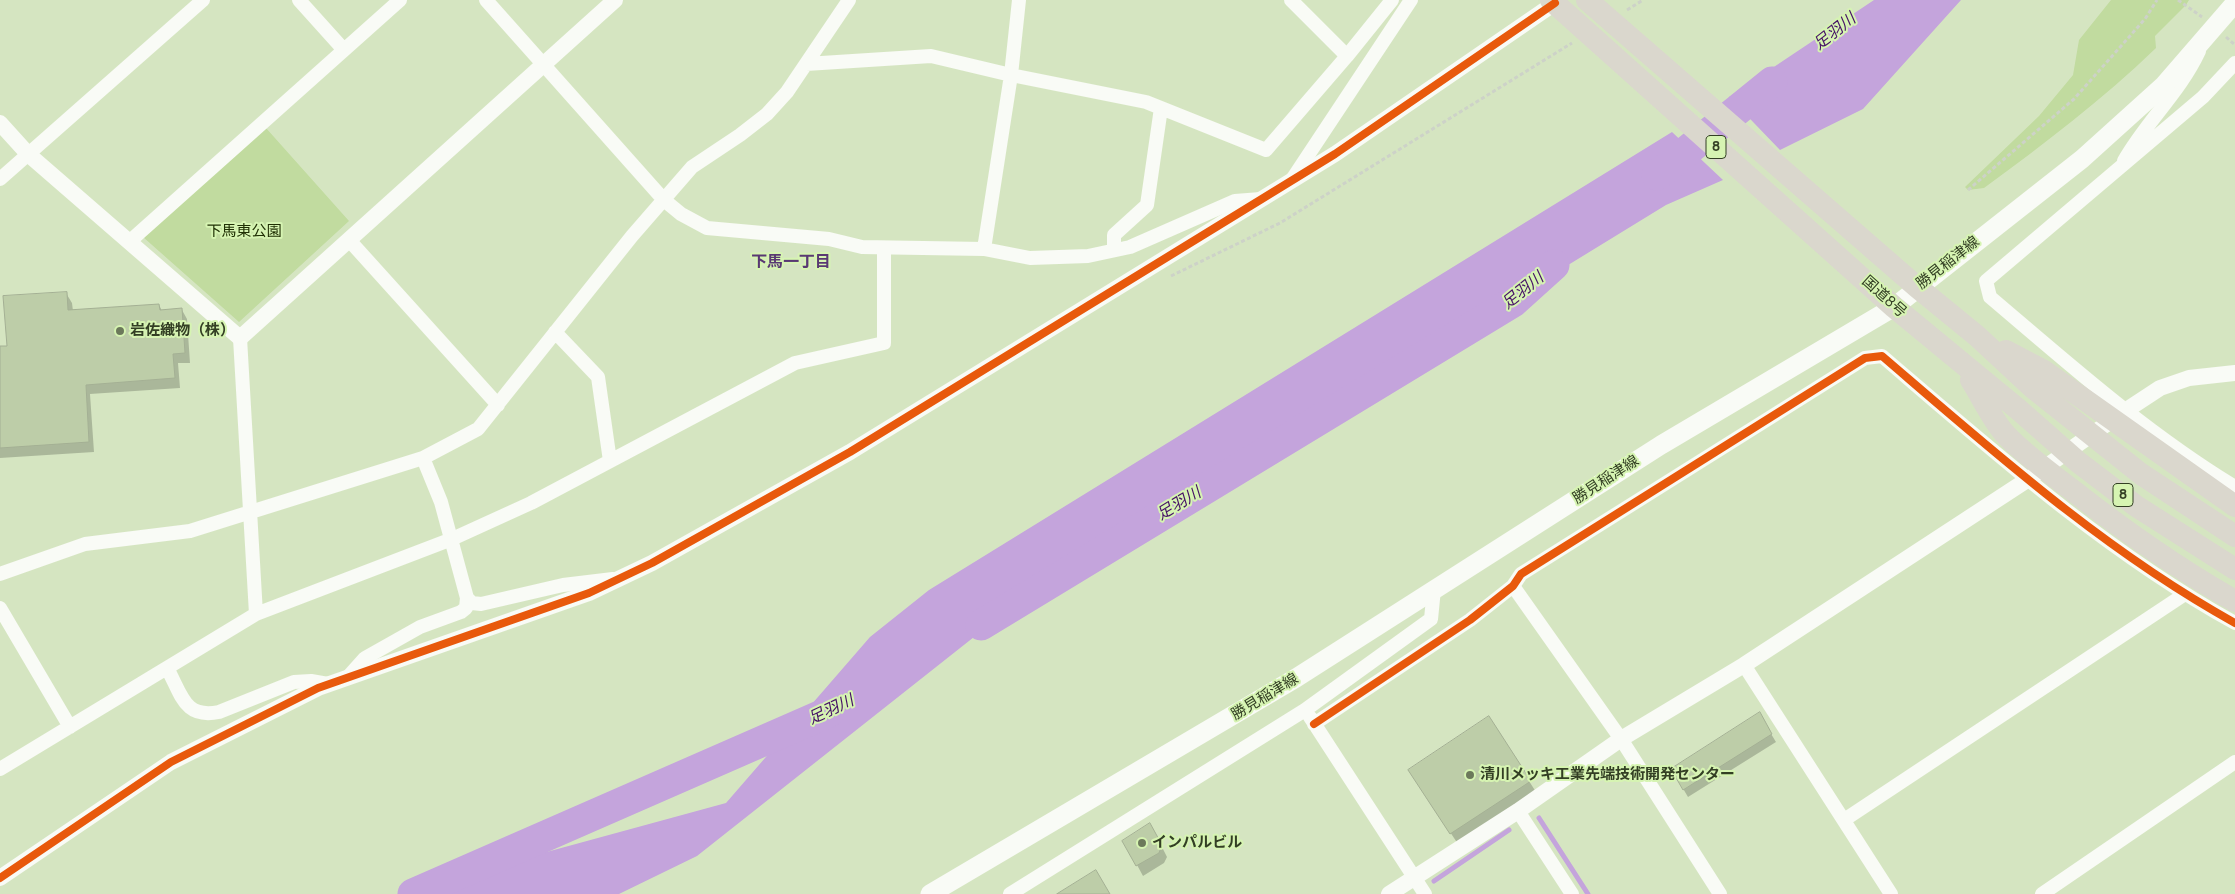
<!DOCTYPE html>
<html>
<head>
<meta charset="utf-8">
<style>
  body { margin:0 }
  canvas { display:block; background:#d5e5c1 }
</style>
</head>
<body>
<canvas width="2235" height="894"></canvas>
<script>
const c = document.querySelector('canvas').getContext('2d');
c.lineJoin = 'round';
function fill(path, color) { c.fillStyle = color; c.fill(path, 'evenodd'); }
function strokePath(path, color, width, dash) { c.strokeStyle = color; c.lineWidth = width; c.lineCap = dash ? 'butt' : 'round'; c.setLineDash(dash || []); c.stroke(path); }
function label(font, color, halo, rows, align = 'center') {
  c.font = font + ' Manrope,"Noto Sans JP",sans-serif'; c.lineWidth = 4; c.setLineDash([]); c.textBaseline = 'middle'; c.strokeStyle = halo; c.fillStyle = color; for (const [text, x, y, turn = 0] of rows) {
    c.save(); c.translate(x, y); c.rotate((+turn || 0) * Math.PI / 180); c.textAlign = isNaN(turn) ? turn : align; if (halo) c.strokeText(text, 0, 0); c.fillText(text, 0, 0); c.restore();
  }
}
fill(new Path2D(`
  M2111 0H2189L2186 5 2155 36 2156 48C2102 100 2044 144 1984 188L1968 190 1965 187 2039 116 2073 75 2079 40Z
  M266 128 349 221 239 322 143 237Z`), '#c1db9f');
fill(new Path2D(`
  M1874 0H1961L1863 109 1780 150 1729 97Z
  M1672 132 1723 180 1666 205 1017 603 697 856 619 894H403L444 880 726 803 870 637 929 590Z`), '#c4a4dc');
fill(new Path2D(`
  M66 293 72 303 73 311 159 305 162 311 182 310 187 319 190 363H178L180 388 90 394 94 452 0 458V347H8Z
  M1759 714 1776 742 1688 797 1672 770Z
  M1489 718 1536 792 1458 844 1416 781Z
  M1156 835 1167 857 1164 863 1143 876 1124 841Z`), '#0003');
strokePath(new Path2D(`
  M1539 818 1588 894
  M1434 881 1509 830`), '#c4a4dc', 5);
strokePath(new Path2D(`
  M1657 175 1772 82
  M981 625 1513 302 1554 265
  M413 894 829 712`), '#c4a4dc', 31);
const building = new Path2D(`
  M67 292 68 310 159 304 160 310 182 308 185 353 173 354 175 378 86 385 89 442 0 448V346H7L3 296Z
  M1760 712 1772 734 1683 790 1671 769Z
  M1489 716 1531 781 1450 834 1408 770Z
  M1150 823 1162 845 1159 853 1136 866 1122 841Z
  M1096 870 1110 894H1057Z`);
fill(building, '#bdcda8');
strokePath(building, '#a4b094', 1);
strokePath(new Path2D(`
  M2178 0 2202 17
  M1627 10 1643 0
  M2226 37 2235 45
  M1968 190 2074 99 2145 19 2157 0
  M1171 276 1280 223 1572 43`), '#cdd2c8', 3, [4, 2.5]);
strokePath(new Path2D(`
  M299 0 344 50
  M486 0 664 200 681 214 707 228 829 239 862 247 984 249 1030 258 1088 256 1130 247 1235 201 1261 199
  M1291 0 1347 56
  M2235 63 2203 97 1986 281 1990 297C2069 364 2146 433 2235 487
  M806 64 931 56 1011 75 1146 102 1266 150 1347 56 1392 0
  M2124 161C2146 122 2180 92 2199 51
  M0 179 203 0
  M1291 181 1411 0
  M349 240 498 405
  M129 242 400 0
  M984 249 1011 75 1019 0
  M1114 250V235L1147 205 1161 108
  M555 332 598 377 610 461
  M240 338 256 614
  M423 458 441 502 467 598 472 603 481 604 563 585 613 579
  M0 574 85 544 190 531 423 458 478 429 632 236 692 167 740 135 767 114 787 92 849 0
  M1513 586 1621 739 1720 894
  M0 608 70 727
  M1744 665 1891 894
  M167 668C182 695 184 719 219 712L294 682 311 681 328 684
  M348 677 365 658 420 627 461 612 466 608 467 598
  M1310 717 1425 894
  M1314 724 1470 620 1513 586 1521 574 1865 358 1882 356C1994 452 2105 551 2235 623
  M0 769 256 614 452 539 531 503 795 363 884 343V248
  M1518 811 1572 894
  M1844 820 2185 594
  M1010 894 1305 710 1431 619 1434 589
  M2042 894 2235 762`), '#f9fbf6', 14);
strokePath(new Path2D(`
  M0 123 28 154 240 338 615 0
  M0 878 171 762 318 688 589 593 652 563 850 452 1335 154 1555 3
  M1389 894 1518 811 1621 739 1744 665 2027 480 2125 411 2160 388 2189 378 2235 373`), '#f9fbf6', 16);
strokePath(new Path2D(`
  M930 894 1296 678 1661 445 1894 307 2082 159 2164 85 2235 3`), '#f9fbf6', 19);
strokePath(new Path2D(`
  M1551 0 1894 307 2019 410 2078 462 2136 506 2235 569
  M1587 0 1917 287 1977 336 2033 388 2141 474 2235 536
  M2006 351 2044 371 2235 506
  M1971 380C1982 397 1992 420 2006 435 2025 455 2049 472 2071 489 2123 530 2177 568 2235 601`), '#dad7cd', 22);
strokePath(new Path2D(`
  M1314 724 1470 620 1513 586 1521 574 1865 358 1882 356C1994 452 2105 551 2235 623
  M0 878 171 762 318 688 589 593 652 563 850 452 1335 154 1555 3`), '#e8590c', 8);
for (const [x, y, r, color] of [
  [120,331,5,"#6c795b"],
  [1470,775,5,"#6c795b"],
  [1142,843,5,"#6c795b"]
]) { const dot = new Path2D(); dot.arc(x, y, r, 0, 2 * Math.PI); c.fillStyle = color; c.fill(dot); strokePath(dot, '#d6f4b2', 2); }
for (const [x, y, w] of [
  [1716,147,20],
  [2123,495,20]
]) { const box = new Path2D(); box.roundRect(x - w / 2, y - 11.5, w, 23, 4); c.fillStyle = '#d6f4b2'; c.fill(box); strokePath(box, '#333f24', 1); }
label('bold 14px', '#333f24', null, [
  ["8",1716,147],
  ["8",2123,495]
]);
label('15px', '#203004', '#d6f4b2', [
  ["下馬東公園",244,232]
]);
label('15px', '#333f24', '#d6f4b2', [
  ["勝見稲津線",1948,263,-38],
  ["国道8号",1884,297,42],
  ["勝見稲津線",1606,480,-33],
  ["勝見稲津線",1265,697,-31]
]);
label('bold 15px', '#333f24', '#d6f4b2', [
  ["岩佐織物（株）",130,331],
  ["清川メッキ工業先端技術開発センター",1480,775],
  ["インパルビル",1152,843]
], 'left');
label('italic 16px', '#451066', '#d6f4b2', [
  ["足羽川",1835,32,-38],
  ["足羽川",1523,291,-39],
  ["足羽川",1179,504,-31],
  ["足羽川",831,710,-25]
]);
label('bold 16px', '#593973', '#d6f4b2', [
  ["下馬一丁目",791,263]
]);
</script>
</body>
</html>
